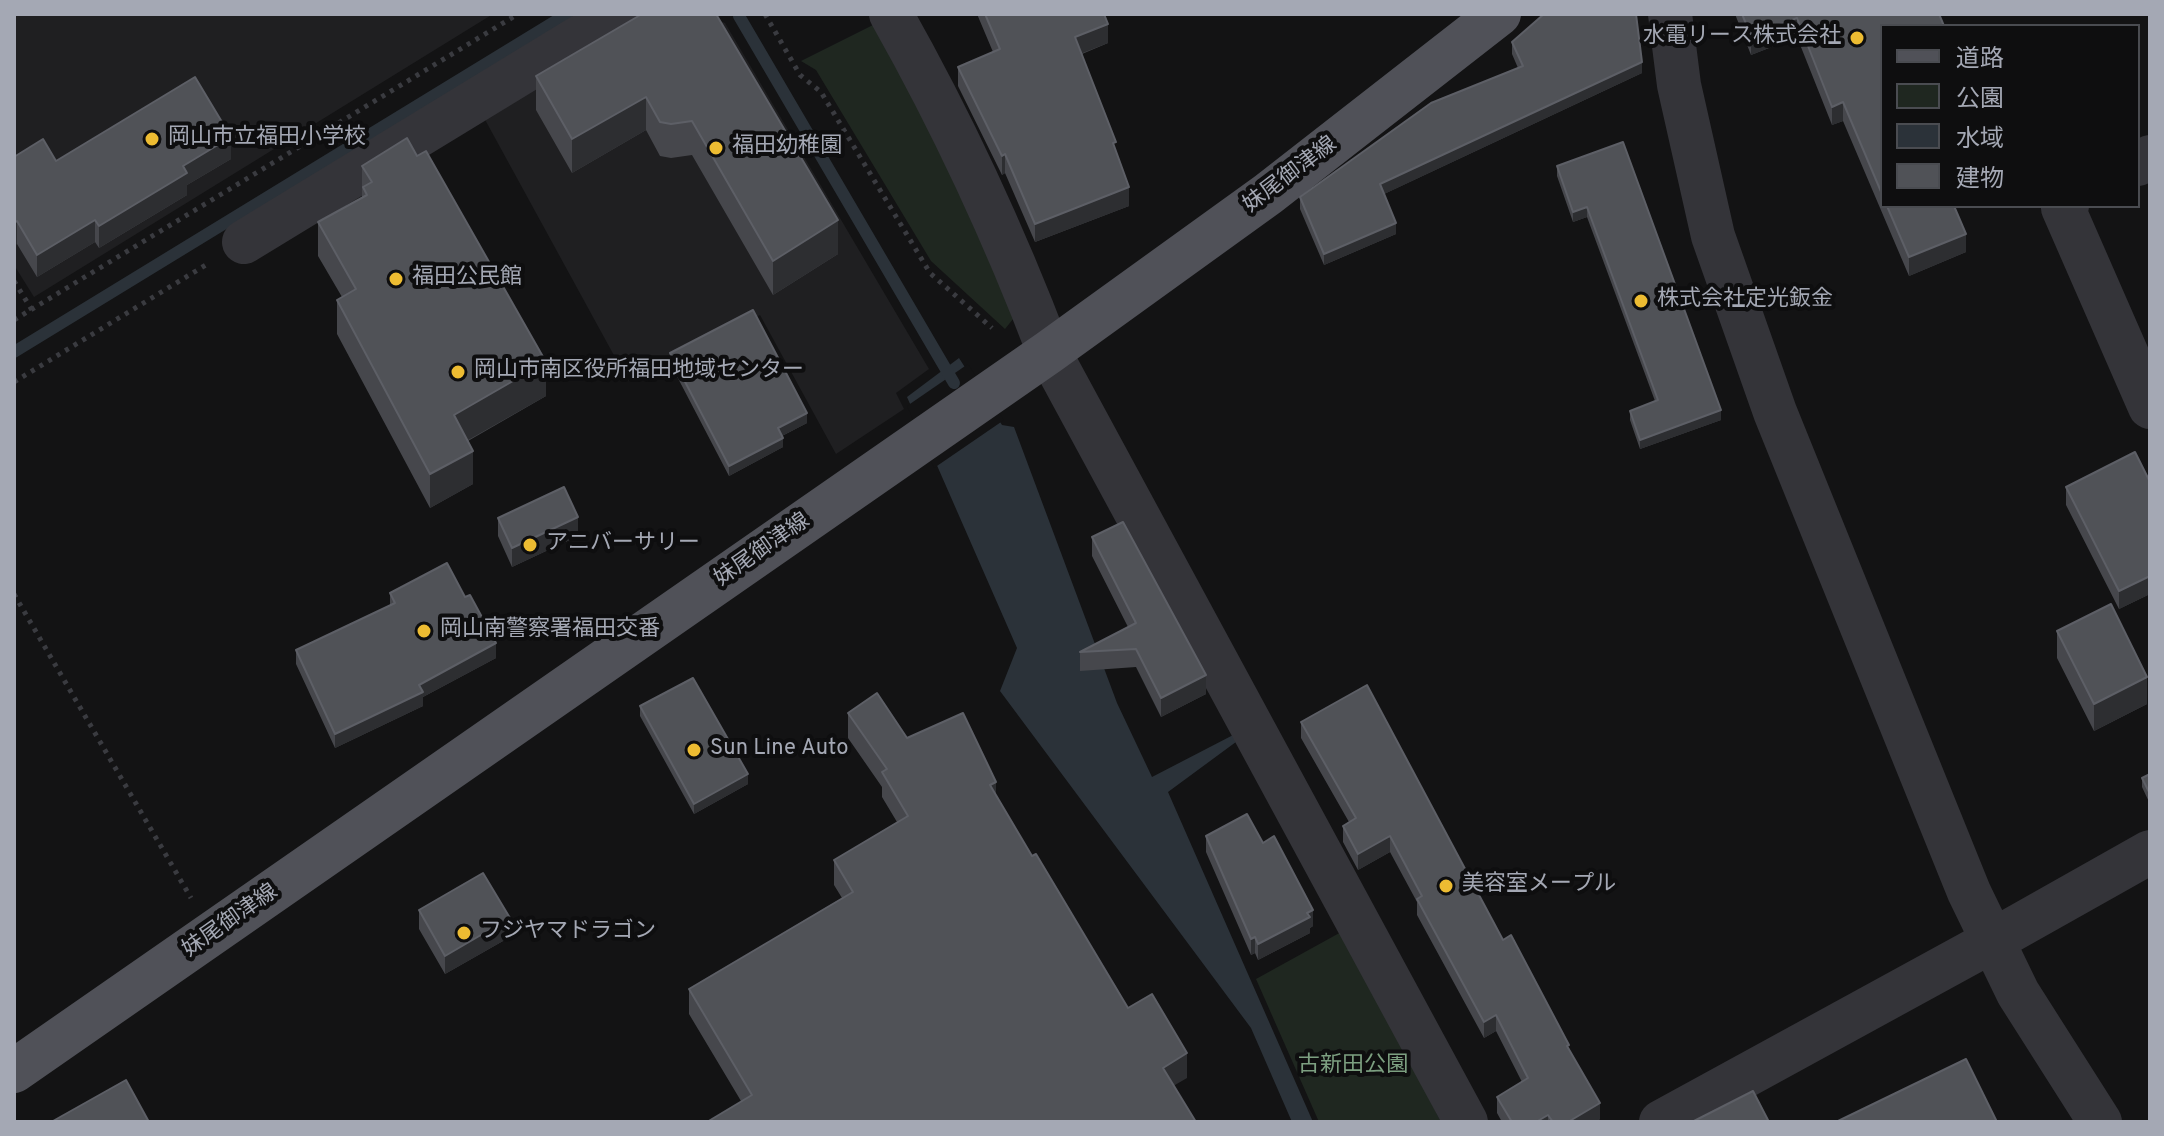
<!DOCTYPE html>
<html>
<head>
<meta charset="utf-8">
<style>
  body { margin:0 }
  #map { position:relative; width:2164px; height:1136px; overflow:hidden; background:#131314; font-family:Overpass,"Noto Sans JP",sans-serif }
  canvas { display:block }
  .frame { position:absolute; inset:0; border:16px solid #a4a8b4; pointer-events:none }
  .legend { position:absolute; left:1880px; top:24px; width:260px; height:184px; box-sizing:border-box; background:#0e0e0f; border:2px solid #4a4c51; margin:0; padding:10px 14px; list-style:none; font-size:24px; color:#a4a8b4 }
  .legend li { display:flex; align-items:center; gap:16px; height:40px }
  .legend b { width:40px; border:2px solid #4a4c51 }
</style>
</head>
<body>
<div id="map">
<canvas width="2164" height="1136"></canvas>
<div class="frame"></div>
<ul class="legend">
<li><b style="height:10px;background:#505158"></b>道路</li>
<li><b style="height:22px;background:#1f2720"></b>公園</li>
<li><b style="height:22px;background:#2b3239"></b>水域</li>
<li><b style="height:22px;background:#505257"></b>建物</li>
</ul>
</div>
<script>
const c = document.querySelector('canvas').getContext('2d');
c.lineJoin = 'round';
function fill(path, color) { c.fillStyle = color; c.fill(path, 'evenodd'); }
function strokePath(path, color, width, dash) { c.strokeStyle = color; c.lineWidth = width; c.lineCap = dash ? 'butt' : 'round'; c.setLineDash(dash || []); c.stroke(path); }
function label(font, color, halo, rows, align = 'center') {
  c.font = font + ' Overpass,"Noto Sans JP",sans-serif'; c.lineWidth = 8; c.setLineDash([]); c.textBaseline = 'middle'; c.strokeStyle = halo; c.fillStyle = color; for (const [text, x, y, turn = 0] of rows) {
    c.save(); c.translate(x, y); c.rotate((+turn || 0) * Math.PI / 180); c.textAlign = isNaN(turn) ? turn : align; if (halo) c.strokeText(text, 0, 0); c.fillText(text, 0, 0); c.restore();
  }
}
fill(new Path2D(`
  M14 14H493L34 297 14 265Z
  M658 14H703L725 23 929 369 896 393 904 409 836 454 760 315 628 381 483 116Z`), '#1f1f21');
fill(new Path2D(`
  M875 24 927 109 1017 314 1005 329 931 261 816 70 801 61Z
  M1343 931 1441 1122H1319L1256 979Z`), '#1f2720');
fill(new Path2D(`
  M959 358 1002 425 1014 427 1117 703 1152 777 1237 733 1240 739 1168 792 1313 1122H1292L1251 1028 1000 691 1017 648 907 397Z`), '#2b3239');
fill(new Path2D(`
  M968 364 1004 420 934 468 907 406Z`), '#131314');
strokePath(new Path2D(`
  M739 16 954 383
  M14 352 567 14`), '#2b3239', 12);
strokePath(new Path2D(`
  M765 14 800 75 821 92 930 273 992 328
  M14 281 32 310
  M14 320 518 14
  M14 382 209 263
  M14 594 191 898`), '#3a3b40', 5, [4, 6]);
strokePath(new Path2D(`
  M891 14C952 122 1005 236 1049 352L1466 1122
  M1670 14 1679 85 1713 236 1775 412 1969 892 2018 993 2100 1122
  M2138 164 2150 157
  M2067 206 2063 208 2150 407
  M244 242 618 14
  M1661 1122 1992 941 2150 852`), '#343439', 44);
strokePath(new Path2D(`
  M14 1071 1049 352 1268 194 1499 14`), '#505158', 44);
fill(new Path2D(`
  M642 14 838 254 773 295 692 155 671 158 660 156 646 130 572 173 536 110V76Z
  M977 14H1104L1108 43 1082 54 1116 151 1129 206 1035 242 1005 173 1002 175 958 86V67L993 52Z
  M1735 14H1939L1882 26V206H1954L1966 252 1909 276 1843 121 1832 125 1797 37 1751 55Z
  M1512 42 1642 73 1384 194 1396 234 1324 265 1300 209V197L1518 68 1512 54Z
  M1623 142 1721 420 1640 449 1630 420V411L1655 401 1587 217 1573 222 1557 176V166Z
  M14 157 56 161 231 159 187 185V195L99 248 95 242 37 277 17 244 14 245Z
  M362 166 546 396 468 441 473 484 430 508 337 334V300L342 297 318 256V222L362 198Z
  M670 353 807 423 782 436 783 447 729 476 670 363Z
  M2150 482V594L2119 609 2066 505V487Z
  M498 518 578 536 512 567 498 536Z
  M1092 537 1206 694 1161 717 1136 667 1080 671V652L1128 627 1092 556Z
  M390 593 496 658 423 697V706L335 748 296 664V650L390 606Z
  M2057 631 2147 704 2094 731 2057 658Z
  M640 706 748 784 694 814 640 716Z
  M848 713 907 738 996 795 1032 856 1128 1008 1187 1078 741 1101 689 1014V989L842 898 834 885V860L897 822 882 797V787L848 738Z
  M1301 722 1503 940 1569 1049 1600 1119 1595 1122H1502L1497 1113V1097L1522 1082 1496 1031 1484 1038 1417 915V902L1390 852 1358 870 1343 842V826L1349 822 1301 738Z
  M2150 774V804L2142 787V778Z
  M1206 836 1263 843 1313 926 1310 928V933L1258 960 1255 953 1251 955 1206 852Z
  M419 910 510 937 445 974 419 929Z`), '#46474c');
fill(new Path2D(`
  M1797 18V37L1751 55V36Z
  M1108 24V43L1075 56V37Z
  M1642 62V73L1380 196V184Z
  M646 97V130L572 173V139Z
  M1843 102V121L1832 125V107Z
  M231 137V159L187 185V195L99 248V226L183 166Z
  M1005 154V173L1002 175V156Z
  M1129 187V206L1035 242V224Z
  M1587 207V217L1573 222V212Z
  M95 220V242L37 277V255Z
  M838 220V254L773 295V261Z
  M17 221V244L14 245V223Z
  M1396 223V234L1324 265V254Z
  M1966 234V252L1909 276V257Z
  M546 362V396L454 448V415Z
  M1721 410V420L1640 449V440Z
  M807 413V423L778 438V428Z
  M783 438V447L729 476V466Z
  M473 451V484L430 508V474Z
  M578 517V536L512 567V548Z
  M2150 576V594L2119 609V591Z
  M496 643V658L423 697V706L335 748V734L419 685Z
  M1206 675V694L1161 717V698Z
  M2147 677V704L2094 731V704Z
  M748 774V784L694 814V804Z
  M996 782V807L990 785Z
  M1390 836V852L1358 870V854Z
  M1313 910V926L1310 928V933L1258 960V944Z
  M510 918V937L445 974V956Z
  M1255 937V953L1251 955V939Z
  M1496 1015V1031L1484 1038V1022Z
  M1187 1053V1078L1163 1092V1068Z
  M1600 1103V1119L1595 1122H1568Z
  M1548 1115V1122H1536Z`), '#2d2e31');
const building = new Path2D(`
  M642 14H716L838 220 773 261 692 121 671 124 660 122 646 97 572 139 536 76Z
  M985 14H1104L1108 24 1075 37 1116 142 1113 143 1129 187 1035 224 1005 154 1002 156 958 67 1000 49Z
  M1544 14H1636L1642 62 1380 184 1396 223 1324 254 1300 197 1431 103 1523 66 1512 42Z
  M1742 14H1939L1944 26H1882V194L1843 102 1832 107 1797 18 1751 36Z
  M195 77 231 137 183 166 187 173 99 226 95 220 37 255 17 221 14 223V157L43 139 56 161Z
  M407 138 417 156 426 151 546 362 454 415 473 451 430 474 337 300 356 289 318 222 367 195 363 187 372 182 362 166Z
  M1623 142 1721 410 1640 440 1630 411 1658 400 1587 207 1573 212 1557 166Z
  M1887 206H1954L1966 234 1909 257Z
  M753 310 807 413 778 428 783 438 729 466 670 353Z
  M2135 452 2150 482V576L2119 591 2066 487Z
  M564 487 578 517 512 548 498 518Z
  M1123 522 1206 675 1161 698 1136 649 1080 652 1136 623 1092 537Z
  M447 563 465 597 470 595 496 643 419 685 423 692 335 734 296 650 395 603 390 593Z
  M2111 604 2147 677 2094 704 2057 631Z
  M693 678 748 774 694 804 640 706Z
  M1367 685 1503 940 1511 935 1569 1045 1567 1046 1600 1103 1568 1122H1553L1548 1115 1536 1122H1512L1497 1097 1528 1078 1496 1015 1484 1022 1417 899 1422 896 1390 836 1358 854 1343 826 1356 818 1301 722Z
  M877 693 907 738 963 713 996 782 990 785 1032 856 1036 854 1128 1008 1152 994 1187 1053 1163 1068 1196 1122H707L752 1095 689 989 853 892 834 860 908 816 882 772 887 769 848 713Z
  M2150 774V794L2142 778Z
  M1247 814 1263 843 1274 836 1313 910 1307 913 1310 917 1258 944 1255 937 1251 939 1206 836Z
  M483 873 510 918 445 956 419 910Z
  M1966 1059 1997 1122H1836Z
  M126 1080 149 1122H53V1121Z
  M1753 1091 1769 1122H1692Z`);
fill(building, '#505257');
strokePath(building, '#5d5f66', 2);
for (const [x, y, r, color] of [
  [1857,38,8,"#edbc32"],
  [152,139,8,"#edbc32"],
  [716,148,8,"#edbc32"],
  [396,279,8,"#edbc32"],
  [1641,301,8,"#edbc32"],
  [458,372,8,"#edbc32"],
  [530,545,8,"#edbc32"],
  [424,631,8,"#edbc32"],
  [694,750,8,"#edbc32"],
  [1446,886,8,"#edbc32"],
  [464,933,8,"#edbc32"]
]) { const dot = new Path2D(); dot.arc(x, y, r, 0, 2 * Math.PI); c.fillStyle = color; c.fill(dot); strokePath(dot, '#0e0e0f', 3); }
label('22px', '#a4a8b4', '#0e0e0f', [
  ["水電リース株式会社",1841,38,"right"],
  ["岡山市立福田小学校",168,139],
  ["福田幼稚園",732,148],
  ["福田公民館",412,279],
  ["株式会社定光鈑金",1657,301],
  ["岡山市南区役所福田地域センター",474,372],
  ["アニバーサリー",546,545],
  ["岡山南警察署福田交番",440,631],
  ["Sun Line Auto",710,750],
  ["美容室メープル",1462,886],
  ["フジヤマドラゴン",480,933]
], 'left');
label('22px', '#a4a8b4', '#0e0e0f', [
  ["妹尾御津線",1291,176,-37],
  ["妹尾御津線",763,551,-35],
  ["妹尾御津線",231,922,-35]
]);
label('22px', '#7c9f80', '#0e0e0f', [
  ["古新田公園",1353,1067]
]);
</script>
</body>
</html>
